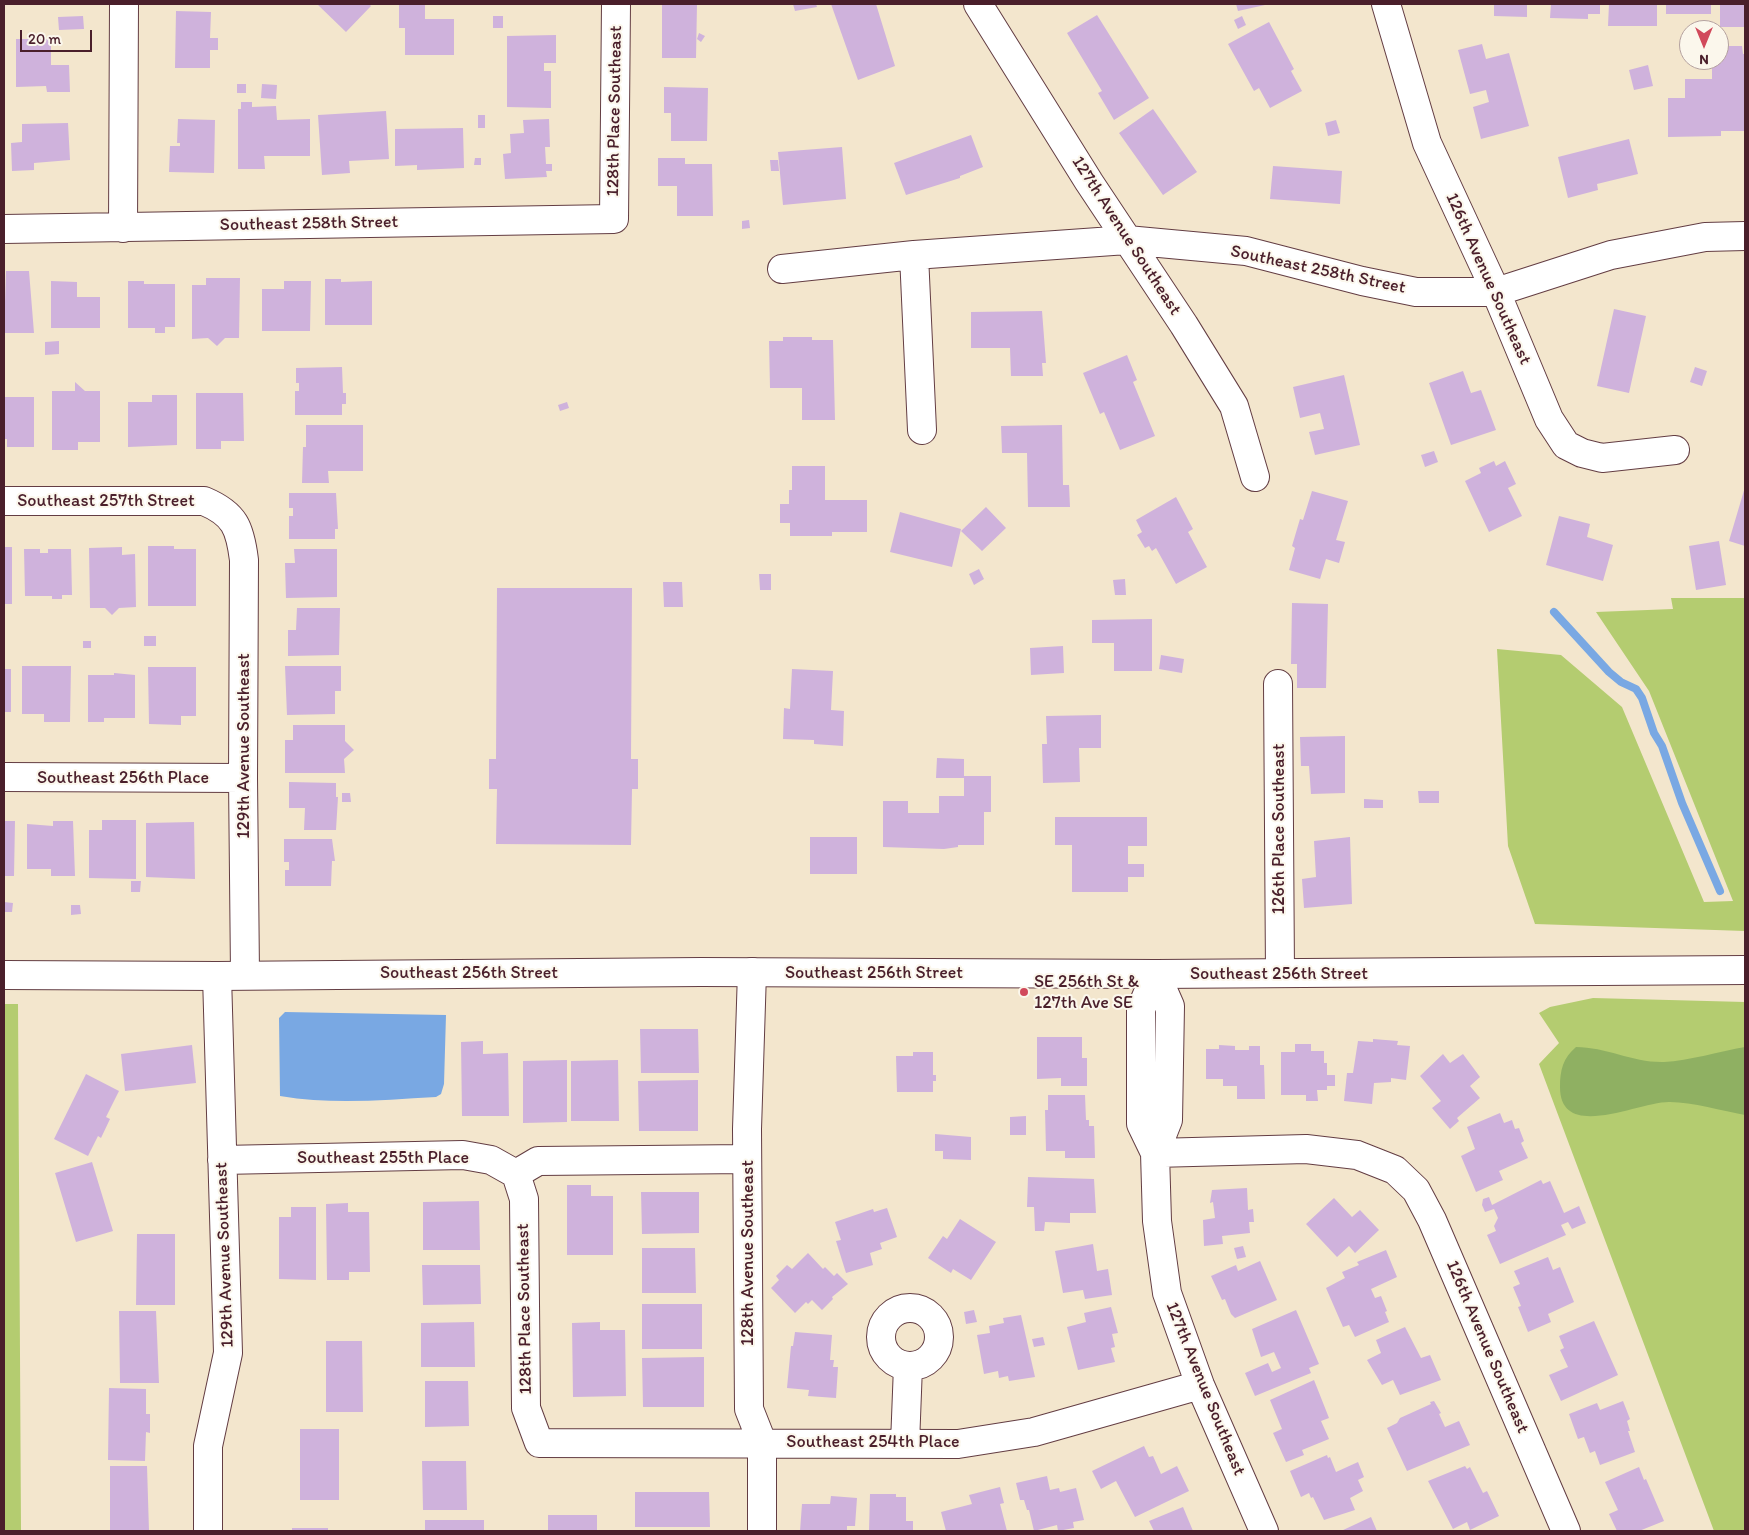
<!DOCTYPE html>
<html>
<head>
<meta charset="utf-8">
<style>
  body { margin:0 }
  #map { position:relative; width:1749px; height:1535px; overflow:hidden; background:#f3e6cd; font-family:Itim,sans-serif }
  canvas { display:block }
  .frame { position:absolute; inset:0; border:5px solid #4a1f2b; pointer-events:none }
  .north { position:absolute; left:1679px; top:20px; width:50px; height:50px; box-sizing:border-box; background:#fbf7ec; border:1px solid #b4a19f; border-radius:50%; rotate:180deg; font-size:14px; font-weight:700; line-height:20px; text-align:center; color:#4a1f2b }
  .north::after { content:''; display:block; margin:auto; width:18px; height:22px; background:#d1495b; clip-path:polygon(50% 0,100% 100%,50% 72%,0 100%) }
  .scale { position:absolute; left:20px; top:30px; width:72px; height:22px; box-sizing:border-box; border:2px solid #4a1f2b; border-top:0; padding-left:6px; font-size:15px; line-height:18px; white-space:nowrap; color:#4a1f2b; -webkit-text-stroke:4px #fbf7ec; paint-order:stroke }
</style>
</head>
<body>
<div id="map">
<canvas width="1749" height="1535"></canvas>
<div class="frame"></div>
<div class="north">N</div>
<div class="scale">20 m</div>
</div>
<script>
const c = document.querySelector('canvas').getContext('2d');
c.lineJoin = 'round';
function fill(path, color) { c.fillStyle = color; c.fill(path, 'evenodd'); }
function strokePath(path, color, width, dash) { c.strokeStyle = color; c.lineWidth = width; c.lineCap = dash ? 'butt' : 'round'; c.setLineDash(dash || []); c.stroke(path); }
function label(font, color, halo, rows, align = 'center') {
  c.font = font + ' Itim,sans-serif'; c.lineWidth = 4; c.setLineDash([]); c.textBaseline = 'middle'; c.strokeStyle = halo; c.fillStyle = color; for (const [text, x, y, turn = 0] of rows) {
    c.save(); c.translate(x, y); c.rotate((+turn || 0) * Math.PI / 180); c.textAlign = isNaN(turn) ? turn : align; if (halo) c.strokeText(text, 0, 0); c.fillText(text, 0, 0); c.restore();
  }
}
fill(new Path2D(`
  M1671 598H1745V931L1535 924 1508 846 1497 649 1561 655 1622 707 1704 902 1733 901 1649 691 1596 612 1673 609Z
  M1593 998 1745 1002V1531H1714L1539 1064 1559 1043 1539 1013 1550 1007Z
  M4 1004H18L21 1531H4Z`), '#b4cc70');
fill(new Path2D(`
  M1576 1047C1606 1047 1634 1063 1664 1062 1689 1061 1720 1051 1745 1047V1115C1723 1111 1692 1102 1670 1102 1640 1101 1560 1143 1560 1087 1560 1070 1563 1058 1576 1047Z`), '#8fb062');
fill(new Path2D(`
  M285 1012 446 1015 444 1084 441 1094 436 1097C383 1100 333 1105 280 1096L279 1018Z`), '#79a8e3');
strokePath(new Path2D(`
  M1554 612 1609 672 1621 682 1636 689 1642 698 1654 733 1662 746 1682 803 1720 891`), '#79a8e3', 8);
fill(new Path2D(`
  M317 4H369L371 6 346 32Z
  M399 4H425V19H454V55H405V28H399Z
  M662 4H697L696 58H662Z
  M793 4H816L817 7 795 11Z
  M831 4H876L895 66 858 80Z
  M1236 4H1265V5L1238 11Z
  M1494 4H1527V17L1494 16Z
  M1551 4H1600V14H1588V19L1550 18Z
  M1609 4H1657V26H1608Z
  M1666 4H1711V14H1666Z
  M1720 4H1745V27H1720Z
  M176 11 211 12 210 38H218V50H210V68H175Z
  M1097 15 1149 98 1114 120 1098 93 1102 91 1067 33Z
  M83 16 84 29 59 30 58 17Z
  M493 16H503V28H493Z
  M1242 16 1246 25 1238 29 1234 20Z
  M1269 22 1294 69 1291 71 1302 91 1270 108 1259 88 1254 91 1228 44Z
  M699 33 705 36 701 42 697 39Z
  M556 35V63H544V71H551V108L507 107V36Z
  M16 39H51V65H69L70 92H47L46 86 16 87Z
  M1482 44 1486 59 1509 53 1529 126 1481 139 1473 107 1489 102 1486 90 1470 94 1458 50Z
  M1719 46H1742L1743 54H1745V131H1721V136L1668 137V98H1685V79H1712V60H1719Z
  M1648 65 1653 86 1634 90 1629 70Z
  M237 84H246V93H237Z
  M262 84 277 85 276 99 261 98Z
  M664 87 708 88 707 141H671V113H664Z
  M241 102H252V107L276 106 277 120 310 119V156H264L265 169H238V109H241Z
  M1153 109 1197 172 1163 195 1119 133Z
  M386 111 389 159 349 161 350 173 322 175 318 115Z
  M478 115H485V128H478Z
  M178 119 215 120 214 173 169 172 170 146H180V143H177Z
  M549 119 550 147H545L546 164H552V171H546L547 177 505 179 503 154 511 153 510 134 524 133 523 120Z
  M1336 120 1340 133 1328 136 1325 123Z
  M68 123 70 160 34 163V170L12 171 11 143 22 142V124Z
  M463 128 464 168 417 170V165L395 166V129Z
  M971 135 983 167 960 176V178L906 195 894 163Z
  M1629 139 1638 174 1597 184 1598 190 1568 198 1558 157Z
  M842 147 846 199 783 205 778 152Z
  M475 158H481V165H474Z
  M658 158H685V164H712L713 216H677V186H658Z
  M770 160H778L779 171H771Z
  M1273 166 1342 171 1340 204 1270 199Z
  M749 220 750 228 742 229V221Z
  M6 271H29L34 333H4Z
  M206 278H240L239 338H225L217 346 208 338 192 339V285H206Z
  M325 279H341V282L372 281V325H325Z
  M51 281 77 282V297H100V328H51Z
  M128 281H144V284H175V327H165V333H155V328H128Z
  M284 281H311L310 331H262V289H284Z
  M1614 309 1646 316 1629 393 1597 386Z
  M1042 311 1046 363H1042L1043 376H1011L1010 348H971V312Z
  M783 337H812V340H833L835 420H802V388H770L769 341H783Z
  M59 341V354L45 355V342Z
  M1127 355 1137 380 1133 382 1155 436 1120 450 1104 412 1100 414 1083 373Z
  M342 367 343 393H346V404H342V415H295V391H299V383H296V368Z
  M1695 367 1707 371 1702 386 1690 382Z
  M1463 371 1471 393 1481 390 1496 430 1451 445 1429 383Z
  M1344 375 1360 445 1315 455 1309 432 1324 429 1320 413 1300 418 1293 387Z
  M75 382 85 391H100V442H78V450H52V391H75Z
  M196 393H243L244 441H221V449H196Z
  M152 395H177V445L128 447V402H152Z
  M4 397H34V447H7V439H4Z
  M567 402 569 408 560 411 558 405Z
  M306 425H363V471H328L329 483H302L303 447H306Z
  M1062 425 1063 485H1069L1070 507H1028L1027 453H1002L1001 426Z
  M1434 451 1438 462 1425 467 1421 455Z
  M1494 461 1496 466 1505 461 1516 484 1508 488 1522 516 1489 532 1465 481 1481 473 1479 468Z
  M792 466H825V500H867V532H832V536H790V523H780V504H789V490H792Z
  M1745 487V546L1729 541Z
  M1312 491 1348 501 1336 540 1345 542 1339 563 1326 559 1320 579 1289 570 1295 548 1292 546 1300 519 1303 520Z
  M289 493H336L338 529H335V539H289V516H293V508H289Z
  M1176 497 1193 529 1188 532 1207 567 1176 584 1156 548 1152 551 1149 546 1145 548 1137 535 1142 532 1136 520Z
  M986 507 1006 528 982 551 961 531Z
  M900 512 961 529 952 567 890 552Z
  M1559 516 1590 524 1587 537 1613 545 1603 581 1546 565Z
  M1719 541 1726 585 1696 590 1689 546Z
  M148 546H174V549H196V606H148Z
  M4 547H12V604H4Z
  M122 547V555L135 554 136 607 119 608 112 615 105 608H90L89 548Z
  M24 549H40V553H48V549H71L72 595H62V599H52V596H25Z
  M294 549H337V597L286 598 285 563H295Z
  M979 569 984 579 974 585 969 574Z
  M759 574H771V590H760Z
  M1125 579 1126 595H1115L1113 580Z
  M663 582H682L683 607H664Z
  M497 588H632L631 759H638V789H632L631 845 496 844 497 789H489V759H496Z
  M1292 603 1328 604 1326 688H1297V664H1291Z
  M297 608H340L339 655 288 656V630H296Z
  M1152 619V671H1114V643H1092V620Z
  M144 636H156V646H144Z
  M83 641H91V648H83Z
  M1063 646 1064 673 1031 675 1030 648Z
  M1161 655 1184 659 1182 673 1159 669Z
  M22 666H71L70 722H44V714H22Z
  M285 666H341V691H335V714L287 715Z
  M148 667H196V716H181V725L149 724Z
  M4 669H11V712H4Z
  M792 669 833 671 831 710 844 711 843 746 814 744V740L783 739 784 708 790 709Z
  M114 673 135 675V718H104V722H88V675H114Z
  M1101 715V748H1079L1080 782 1043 783 1042 744H1047L1046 716Z
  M293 725H345V741L354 750 344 759 345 773H285V740H293Z
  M1345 736V793L1311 794 1309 766H1301L1300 737Z
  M937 758 964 759V776H991V812H984V845H958V847L944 849 883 847V801H908V813H939V796H964V778H936Z
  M289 782 336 783V797H338L336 830H304L305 808H289Z
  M1418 791H1439V803H1419Z
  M342 793H350L351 802H342Z
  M1364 799 1383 800V808H1364Z
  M1055 817H1147V846H1128V864H1144V877H1128V892H1072V845H1055Z
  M102 820H136V879L89 878V830H102Z
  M4 821H15L14 876H4Z
  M53 821H73L75 876H51V869H27V824L53 826Z
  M194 822 195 879 146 877V823Z
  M810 837H857V874H810Z
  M1350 837 1352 904 1304 908 1302 879 1316 877 1314 841Z
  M284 839H332L335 861H332L331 886H285V870H289V862H284Z
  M131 881H141L140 892H131Z
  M4 902 13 903 12 912H4Z
  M71 905H80L81 914 71 915Z
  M640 1029H698L699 1073H641Z
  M1037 1037H1082V1058H1087V1086H1061V1078L1037 1079Z
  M1373 1039 1398 1041 1397 1045 1410 1046 1406 1080 1391 1078V1082L1374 1083 1372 1104 1344 1101 1347 1073H1353L1358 1041 1373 1042Z
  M483 1041V1054L508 1053 509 1116H462L461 1042Z
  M1295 1044H1311V1051H1324V1063H1327V1075H1335V1086H1327V1090H1317L1318 1101H1306V1095H1281V1052H1295Z
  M192 1045 196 1083 125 1091 121 1054Z
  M1219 1045 1235 1046V1050H1249V1046H1260V1065H1264L1265 1099H1237V1086H1223V1079H1206V1049H1219Z
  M913 1052H933V1075H936V1081H933V1092H897L896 1056H913Z
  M1443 1054 1450 1063 1463 1054 1480 1077 1470 1086 1480 1098 1457 1118 1459 1121 1450 1129 1432 1108 1441 1101 1420 1076Z
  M567 1060V1122L523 1123V1061Z
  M618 1060 619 1121H571V1061Z
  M86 1074 119 1091 106 1117 110 1119 101 1138 98 1136 88 1156 54 1139Z
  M698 1080V1131H639L638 1081Z
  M1048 1095H1085L1086 1120H1089V1126H1094L1095 1158H1065V1151H1046L1045 1110H1048Z
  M1500 1113 1504 1123 1512 1120 1515 1129 1519 1128 1524 1141 1521 1143 1528 1158 1499 1171 1503 1180 1476 1192 1461 1156 1475 1149 1467 1127Z
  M1026 1116V1135H1010V1117Z
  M935 1134 971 1137V1160L943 1159V1151H935Z
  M92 1162 113 1231 76 1242 55 1173Z
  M1028 1177 1094 1179 1096 1213H1070V1223L1045 1222 1044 1231H1035L1034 1207H1027Z
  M1541 1180 1543 1184 1550 1181 1564 1213 1579 1206 1586 1223 1572 1229 1568 1222 1561 1225 1566 1235 1500 1264 1487 1235 1496 1231 1494 1226 1498 1218 1494 1209 1485 1212 1482 1205 1483 1199 1489 1197 1492 1205Z
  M567 1185H591V1196H613V1255H567Z
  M1247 1188 1248 1210 1253 1209 1254 1222H1249L1250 1233 1222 1236 1223 1244 1204 1246 1203 1220 1215 1218 1213 1202 1210 1203 1212 1190Z
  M641 1192H699V1233L642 1234Z
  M1334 1198 1352 1217 1360 1210 1379 1230 1355 1253 1349 1246 1337 1257 1306 1224Z
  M479 1201 480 1250H423V1202Z
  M348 1203V1212H369L370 1272H349V1280H327L326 1204Z
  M291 1207H316V1280L279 1279V1217H291Z
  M887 1208 897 1237 880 1243 882 1249 870 1253 873 1265 846 1273 836 1241 841 1240 835 1222 873 1209 874 1212Z
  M960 1219 996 1242 971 1280 953 1269 951 1273 928 1258 943 1236 947 1239Z
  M137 1234H175V1305H136Z
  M1093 1244 1097 1271 1108 1269 1112 1295 1085 1299 1083 1290 1063 1293 1055 1251Z
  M1243 1246 1246 1257 1237 1259 1234 1248Z
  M642 1248H695L696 1293H642Z
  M1386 1250 1397 1277 1371 1289 1375 1298 1381 1296 1387 1311 1385 1312 1389 1322 1355 1337 1349 1325 1343 1327 1326 1288 1345 1278 1342 1272 1359 1265 1357 1262Z
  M808 1253 823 1269 825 1267 834 1276 837 1273 848 1284 832 1297 833 1299 822 1310 812 1300 808 1304 806 1302 795 1313 771 1288 779 1280 776 1276 787 1265 792 1269Z
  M1548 1257 1553 1270 1560 1267 1574 1302 1548 1314 1551 1322 1528 1332 1518 1307 1521 1306 1513 1287 1520 1284 1514 1271Z
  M1260 1261 1277 1300 1235 1318 1231 1314 1225 1299 1222 1300 1211 1276 1236 1265 1238 1271Z
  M422 1265H480L481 1304 423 1305Z
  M642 1304H702V1349H642Z
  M1111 1307 1118 1333 1112 1334 1115 1347 1111 1348 1115 1362 1078 1370 1067 1327 1086 1322 1084 1313Z
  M974 1310 977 1322 966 1324 964 1312Z
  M1296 1310 1319 1364 1309 1368 1311 1373 1255 1396 1245 1373 1268 1363 1272 1372 1281 1368 1274 1352 1261 1357 1252 1329Z
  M119 1311H156L159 1383H120Z
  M1021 1315 1035 1377 1009 1381 1008 1376 999 1378 998 1371 984 1374 977 1335 990 1333 989 1326 1004 1323 1003 1318Z
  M1594 1321 1618 1375 1561 1401 1549 1375 1568 1367 1560 1350 1564 1348 1559 1336Z
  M474 1322 475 1367H421V1323Z
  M600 1322V1330H625L626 1396 573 1397 572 1323Z
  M1405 1327 1421 1358 1430 1355 1441 1380 1400 1395 1393 1380 1382 1385 1367 1360 1381 1353 1376 1340Z
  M795 1332 832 1335 830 1360H834L833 1367H838L836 1398 808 1396 809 1390 787 1388 791 1346H793Z
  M1043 1337 1045 1345 1034 1347 1032 1339Z
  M326 1341H362L363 1412H326Z
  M704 1357V1407H643L642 1358Z
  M1314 1380 1329 1418 1321 1421 1329 1439 1302 1450 1304 1455 1286 1462 1273 1433 1282 1429 1270 1400Z
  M425 1381H468L469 1426 425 1427Z
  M109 1388 146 1389V1414H150V1433L146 1432 145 1461 108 1460Z
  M1434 1401 1441 1413 1439 1414 1445 1427 1459 1421 1470 1445 1407 1471 1387 1428 1397 1423 1400 1418 1431 1404 1430 1402Z
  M1623 1401 1630 1419 1627 1421 1630 1431H1628L1635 1452 1600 1465 1595 1451 1590 1453 1584 1437 1578 1439 1569 1414 1597 1403 1600 1410Z
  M300 1429H339V1500H300Z
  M1144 1446 1149 1457 1153 1456 1161 1474 1177 1466 1189 1491 1135 1517 1116 1481 1101 1489 1092 1471Z
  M1327 1455 1328 1458 1330 1457 1336 1472 1358 1462 1364 1477 1358 1480 1363 1491 1350 1498 1355 1510 1324 1520 1313 1497 1311 1498 1309 1493 1301 1497 1290 1471Z
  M422 1461H466L467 1510H423Z
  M110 1466H147L149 1531H110Z
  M1465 1466 1467 1469 1470 1467 1483 1493 1487 1491 1499 1516 1470 1530 1467 1522 1453 1529 1428 1481Z
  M1639 1467 1644 1480 1646 1479 1664 1521 1639 1531H1617L1609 1514 1618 1510 1605 1482Z
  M1047 1476 1050 1490 1059 1488 1060 1492 1076 1488 1084 1520 1073 1522 1074 1528 1058 1531 1057 1525 1034 1531 1029 1510H1027L1024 1500H1020L1016 1483Z
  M1000 1487 1004 1503 1000 1504 1007 1531H946L941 1512 972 1504 969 1495Z
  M635 1492H709L710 1527H635Z
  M870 1494H896V1497H906V1521H913V1531H869Z
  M831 1496 857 1498 855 1526H847V1531H800L802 1504H830Z
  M1183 1507 1193 1531H1154L1149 1521Z
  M548 1515H597V1531H548Z
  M1371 1517 1377 1531H1341Z
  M425 1520H484V1531H425Z
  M292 1528H328V1531H292Z`), '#cfb2dc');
const minor = new Path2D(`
  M978 4 1089 182 1184 325 1234 406 1255 477
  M1386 4 1427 143 1496 292 1549 419 1566 445 1582 453 1602 458 1675 450
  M123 228 124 4
  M4 229 614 219 616 4
  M914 255 922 430
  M782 269 914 255 1127 240 1246 251 1362 281 1416 292H1496L1611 255 1705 237 1745 236
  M4 501H204C235 514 240 528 244 560L243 778 245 974
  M1278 684 1280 973
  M4 777 243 778
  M752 972 747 1129 749 1409 762 1442V1531
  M1156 974 1170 1006 1168 1120 1155 1153 1157 1221 1167 1293 1200 1385 1264 1531
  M1155 1153 1306 1149 1357 1155 1395 1170 1416 1190 1432 1220 1566 1531
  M1155 1153 1141 1124V1009L1156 974
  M222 1160 463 1155 491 1160 516 1174 538 1161 747 1159
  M516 1174 524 1199 526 1408 539 1443 958 1444 1034 1432 1200 1385
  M881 1337a29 29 0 1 1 58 0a29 29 0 1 1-58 0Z
  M905 1444 908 1366
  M208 1531V1446L228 1353 217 976`);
const major = new Path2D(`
  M4 975 217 976 701 972 1156 974 1745 970`);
strokePath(minor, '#633d43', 30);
strokePath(major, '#633d43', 30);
strokePath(minor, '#fff', 28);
strokePath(major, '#fff', 28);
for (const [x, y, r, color] of [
  [1024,992,5,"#d1495b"]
]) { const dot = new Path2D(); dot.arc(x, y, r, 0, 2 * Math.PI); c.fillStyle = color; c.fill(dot); strokePath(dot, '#fbf7ec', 2); }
label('18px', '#4a1f2b', '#fbf7ec', [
  ["128th Place Southeast",615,111,-89],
  ["Southeast 258th Street",309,224,-1],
  ["127th Avenue Southeast",1126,236,57],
  ["Southeast 258th Street",1318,270,12],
  ["126th Avenue Southeast",1488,279,66],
  ["Southeast 257th Street",106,501],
  ["129th Avenue Southeast",244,746,-90],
  ["Southeast 256th Place",123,778],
  ["126th Place Southeast",1279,829,-90],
  ["Southeast 256th Street",469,973],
  ["Southeast 256th Street",874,973],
  ["Southeast 256th Street",1279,974],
  ["Southeast 255th Place",383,1158],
  ["128th Avenue Southeast",748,1253,-90],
  ["129th Avenue Southeast",225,1255,-92],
  ["128th Place Southeast",525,1309,-91],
  ["126th Avenue Southeast",1487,1347,67],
  ["127th Avenue Southeast",1205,1389,68],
  ["Southeast 254th Place",873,1442]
]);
label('18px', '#4a1f2b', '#fbf7ec', [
  ["SE 256th St &",1034,982],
  ["127th Ave SE",1034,1003]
], 'left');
</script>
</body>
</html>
